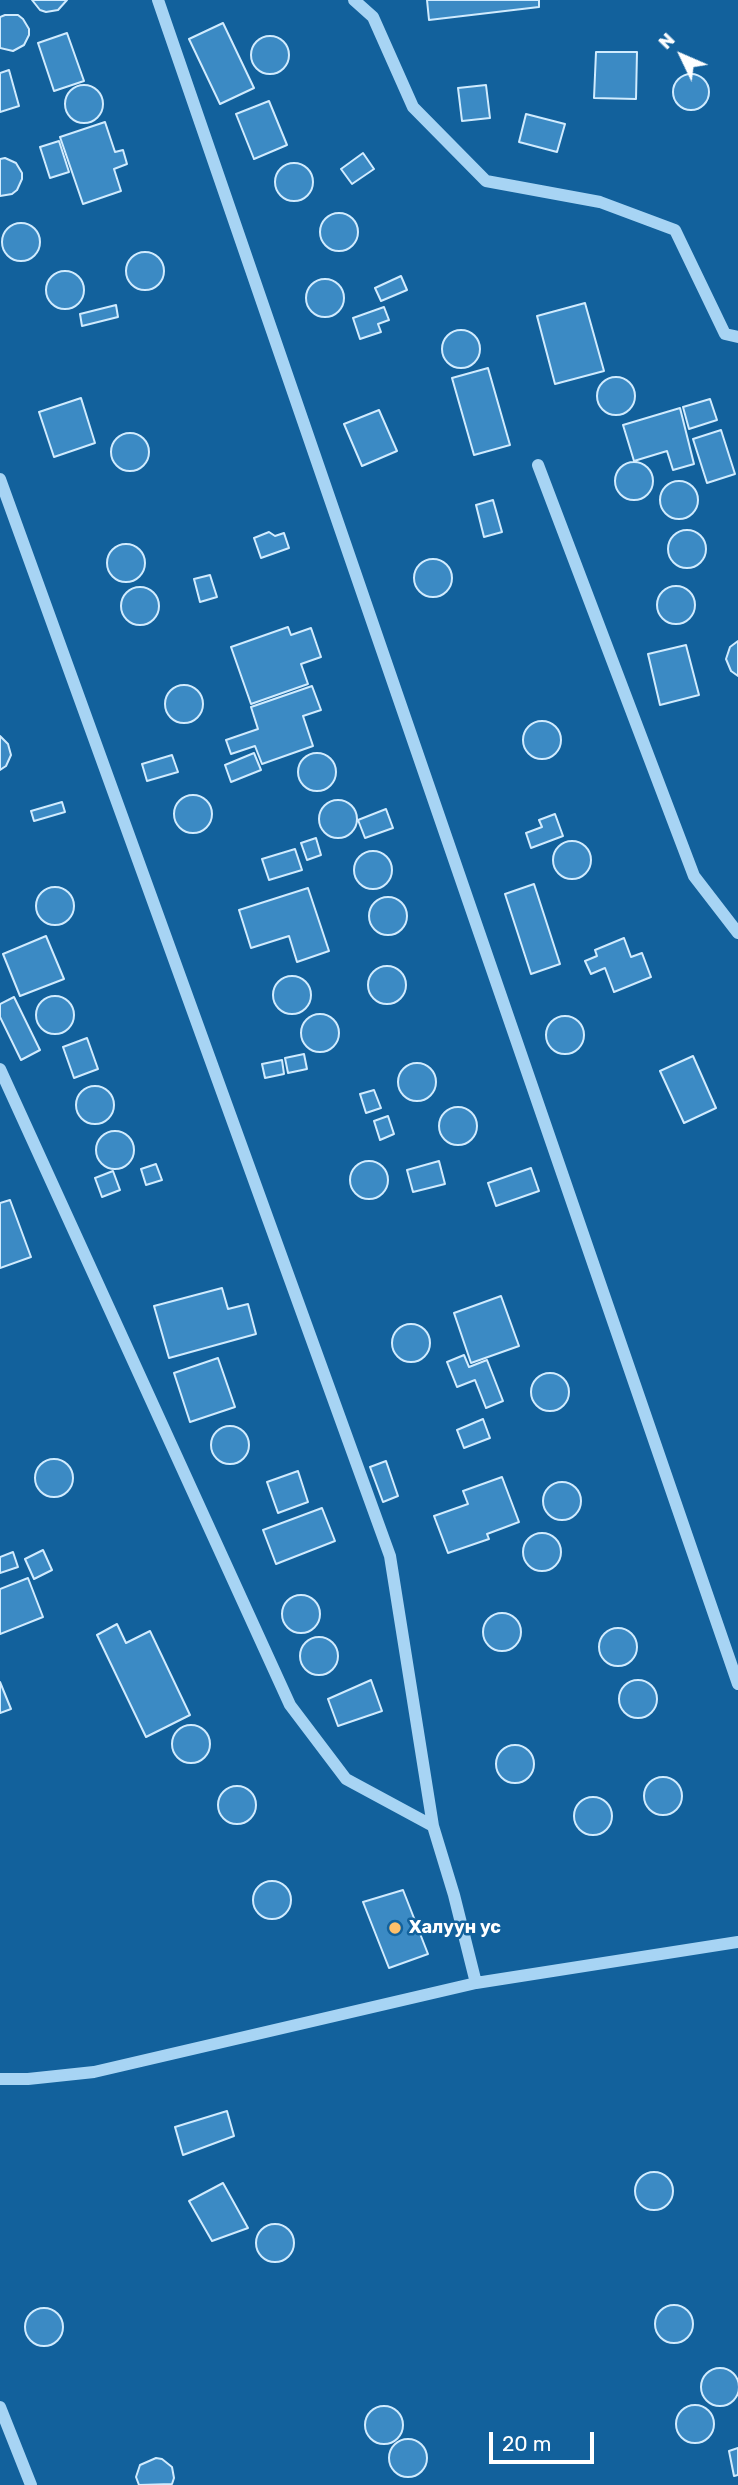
<!DOCTYPE html>
<html>
<head>
<meta charset="utf-8">
<style>
  body { margin:0 }
  #map { position:relative; width:738px; height:2485px; overflow:hidden; background:#12619c; font-family:Rubik,sans-serif }
  canvas { display:block }
  .north { position:absolute; left:647px; top:21px; width:70px; height:70px; -webkit-text-stroke:5px #12619c; paint-order:stroke; rotate:314deg; font-size:19px; font-weight:700; line-height:28px; text-align:center; color:#fff }
  .north::after { content:''; display:block; margin:auto; width:24px; height:32px; background:#fff; clip-path:polygon(50% 0,100% 100%,50% 72%,0 100%) }
  .scale { position:absolute; left:489px; top:2432px; width:105px; height:32px; box-sizing:border-box; border:4px solid #fff; border-top:0; padding-left:9px; font-size:21px; line-height:24px; white-space:nowrap; color:#fff; -webkit-text-stroke:5px #12619c; paint-order:stroke }
</style>
</head>
<body>
<div id="map">
<canvas width="738" height="2485"></canvas>
<div class="north">N</div>
<div class="scale">20 m</div>
</div>
<script>
const c = document.querySelector('canvas').getContext('2d');
c.lineJoin = 'round';
function fill(path, color) { c.fillStyle = color; c.fill(path, 'evenodd'); }
function strokePath(path, color, width, dash) { c.strokeStyle = color; c.lineWidth = width; c.lineCap = dash ? 'butt' : 'round'; c.setLineDash(dash || []); c.stroke(path); }
function label(font, color, halo, rows, align = 'center') {
  c.font = font + ' Rubik,sans-serif'; c.lineWidth = 5; c.setLineDash([]); c.textBaseline = 'middle'; c.strokeStyle = halo; c.fillStyle = color; for (const [text, x, y, turn = 0] of rows) {
    c.save(); c.translate(x, y); c.rotate((+turn || 0) * Math.PI / 180); c.textAlign = isNaN(turn) ? turn : align; if (halo) c.strokeText(text, 0, 0); c.fillText(text, 0, 0); c.restore();
  }
}
const building = new Path2D(`
  M32 0H67L58 10 46 12 40 10Z
  M427 0H539V7L429 20Z
  M5 15H18L23 19 29 29V35L24 45 13 51 0 48V17Z
  M223 23 254 88 220 104 189 39Z
  M67 33 84 81 54 91 38 43Z
  M251 55a19 19 0 1 1 38 0a19 19 0 1 1-38 0Z
  M596 52H637L636 99 594 98Z
  M9 70 19 106 0 112V73Z
  M673 92a18 18 0 1 1 36 0a18 18 0 1 1-36 0Z
  M486 85 490 118 462 121 458 88Z
  M65 104a19 19 0 1 1 38 0a19 19 0 1 1-38 0Z
  M269 101 287 145 254 159 236 114Z
  M526 114 565 124 557 152 519 142Z
  M105 122 115 152 123 150 127 164 114 169 121 191 83 204 60 137Z
  M59 141 69 172 50 178 40 147Z
  M363 153 374 169 352 184 341 169Z
  M5 158 16 163 22 173V179L17 190 12 194 0 196V159Z
  M275 182a19 19 0 1 1 38 0a19 19 0 1 1-38 0Z
  M320 232a19 19 0 1 1 38 0a19 19 0 1 1-38 0Z
  M2 242a19 19 0 1 1 38 0a19 19 0 1 1-38 0Z
  M126 271a19 19 0 1 1 38 0a19 19 0 1 1-38 0Z
  M46 290a19 19 0 1 1 38 0a19 19 0 1 1-38 0Z
  M401 276 407 290 381 301 375 288Z
  M306 298a19 19 0 1 1 38 0a19 19 0 1 1-38 0Z
  M585 303 604 371 555 384 537 316Z
  M116 305 118 317 82 326 80 314Z
  M384 307 389 320 378 324 381 332 360 339 353 318Z
  M442 349a19 19 0 1 1 38 0a19 19 0 1 1-38 0Z
  M488 368 510 445 474 455 452 378Z
  M597 396a19 19 0 1 1 38 0a19 19 0 1 1-38 0Z
  M81 398 95 443 54 457 39 412Z
  M710 399 717 420 689 429 683 407Z
  M680 408 694 464 673 470 667 451 634 461 623 425Z
  M379 410 397 451 362 466 344 424Z
  M721 430 735 474 707 483 693 439Z
  M111 452a19 19 0 1 1 38 0a19 19 0 1 1-38 0Z
  M615 481a19 19 0 1 1 38 0a19 19 0 1 1-38 0Z
  M660 500a19 19 0 1 1 38 0a19 19 0 1 1-38 0Z
  M493 500 502 532 484 537 476 505Z
  M668 549a19 19 0 1 1 38 0a19 19 0 1 1-38 0Z
  M269 532 275 536 284 533 289 548 261 558 254 538Z
  M107 563a19 19 0 1 1 38 0a19 19 0 1 1-38 0Z
  M414 578a19 19 0 1 1 38 0a19 19 0 1 1-38 0Z
  M210 575 217 597 200 602 194 579Z
  M657 605a19 19 0 1 1 38 0a19 19 0 1 1-38 0Z
  M121 606a19 19 0 1 1 38 0a19 19 0 1 1-38 0Z
  M288 627 291 635 311 628 321 657 301 664 308 684 251 704 231 647Z
  M738 641V676L731 671 726 659 730 647Z
  M686 645 699 695 660 705 648 654Z
  M165 704a19 19 0 1 1 38 0a19 19 0 1 1-38 0Z
  M312 686 321 710 303 716 313 746 262 764 255 746 231 754 226 740 258 729 251 707Z
  M523 740a19 19 0 1 1 38 0a19 19 0 1 1-38 0Z
  M0 736 8 744 11 755 6 766 0 770Z
  M254 753 261 770 231 782 225 765Z
  M298 772a19 19 0 1 1 38 0a19 19 0 1 1-38 0Z
  M172 755 178 772 147 781 142 764Z
  M174 814a19 19 0 1 1 38 0a19 19 0 1 1-38 0Z
  M319 819a19 19 0 1 1 38 0a19 19 0 1 1-38 0Z
  M62 802 65 812 34 821 31 811Z
  M386 809 393 828 365 838 358 820Z
  M555 814 563 836 531 848 526 833 542 827 539 820Z
  M316 838 321 855 307 860 301 843Z
  M553 860a19 19 0 1 1 38 0a19 19 0 1 1-38 0Z
  M295 849 302 870 269 880 262 859Z
  M354 870a19 19 0 1 1 38 0a19 19 0 1 1-38 0Z
  M534 884 560 964 531 974 505 894Z
  M36 906a19 19 0 1 1 38 0a19 19 0 1 1-38 0Z
  M308 888 329 951 297 962 289 936 251 948 239 910Z
  M369 916a19 19 0 1 1 38 0a19 19 0 1 1-38 0Z
  M46 936 64 979 20 996 3 954Z
  M624 938 631 957 642 953 651 977 614 992 605 968 591 974 585 961 597 956 595 950Z
  M368 985a19 19 0 1 1 38 0a19 19 0 1 1-38 0Z
  M273 995a19 19 0 1 1 38 0a19 19 0 1 1-38 0Z
  M36 1015a19 19 0 1 1 38 0a19 19 0 1 1-38 0Z
  M14 997 40 1050 21 1060 0 1017V1004Z
  M301 1033a19 19 0 1 1 38 0a19 19 0 1 1-38 0Z
  M546 1035a19 19 0 1 1 38 0a19 19 0 1 1-38 0Z
  M87 1038 98 1069 74 1078 63 1047Z
  M304 1054 307 1069 288 1073 285 1058Z
  M693 1056 716 1108 684 1123 660 1071Z
  M282 1060 284 1074 265 1078 262 1064Z
  M398 1082a19 19 0 1 1 38 0a19 19 0 1 1-38 0Z
  M76 1105a19 19 0 1 1 38 0a19 19 0 1 1-38 0Z
  M374 1090 381 1108 366 1113 360 1094Z
  M439 1126a19 19 0 1 1 38 0a19 19 0 1 1-38 0Z
  M388 1116 394 1134 380 1140 374 1121Z
  M96 1150a19 19 0 1 1 38 0a19 19 0 1 1-38 0Z
  M439 1161 445 1184 413 1192 407 1170Z
  M350 1180a19 19 0 1 1 38 0a19 19 0 1 1-38 0Z
  M156 1164 162 1180 146 1185 141 1169Z
  M531 1168 539 1191 496 1206 488 1183Z
  M113 1171 120 1190 102 1197 95 1178Z
  M10 1200 31 1257 0 1268V1203Z
  M222 1288 228 1309 248 1304 256 1334 169 1358 154 1306Z
  M501 1296 519 1346 471 1363 454 1313Z
  M392 1343a19 19 0 1 1 38 0a19 19 0 1 1-38 0Z
  M464 1355 469 1367 487 1360 503 1401 486 1408 475 1380 457 1387 447 1362Z
  M218 1358 235 1407 190 1422 174 1373Z
  M531 1392a19 19 0 1 1 38 0a19 19 0 1 1-38 0Z
  M483 1419 490 1438 464 1448 457 1430Z
  M211 1445a19 19 0 1 1 38 0a19 19 0 1 1-38 0Z
  M35 1478a19 19 0 1 1 38 0a19 19 0 1 1-38 0Z
  M386 1461 398 1496 383 1502 370 1467Z
  M298 1471 308 1502 278 1513 267 1482Z
  M502 1477 519 1522 487 1534 489 1539 448 1553 434 1516 468 1504 463 1491Z
  M543 1501a19 19 0 1 1 38 0a19 19 0 1 1-38 0Z
  M322 1508 335 1541 276 1564 263 1530Z
  M523 1552a19 19 0 1 1 38 0a19 19 0 1 1-38 0Z
  M43 1550 52 1570 34 1579 25 1559Z
  M13 1552 18 1567 0 1573V1557Z
  M28 1578 43 1617 0 1634V1589Z
  M282 1614a19 19 0 1 1 38 0a19 19 0 1 1-38 0Z
  M483 1632a19 19 0 1 1 38 0a19 19 0 1 1-38 0Z
  M117 1624 126 1643 150 1631 190 1715 146 1737 97 1635Z
  M599 1647a19 19 0 1 1 38 0a19 19 0 1 1-38 0Z
  M300 1656a19 19 0 1 1 38 0a19 19 0 1 1-38 0Z
  M371 1680 382 1711 338 1726 328 1699Z
  M619 1699a19 19 0 1 1 38 0a19 19 0 1 1-38 0Z
  M0 1682 11 1709 0 1713Z
  M172 1744a19 19 0 1 1 38 0a19 19 0 1 1-38 0Z
  M496 1764a19 19 0 1 1 38 0a19 19 0 1 1-38 0Z
  M644 1796a19 19 0 1 1 38 0a19 19 0 1 1-38 0Z
  M218 1805a19 19 0 1 1 38 0a19 19 0 1 1-38 0Z
  M574 1816a19 19 0 1 1 38 0a19 19 0 1 1-38 0Z
  M253 1900a19 19 0 1 1 38 0a19 19 0 1 1-38 0Z
  M403 1890 428 1954 389 1968 363 1902Z
  M227 2111 234 2136 183 2155 175 2127Z
  M635 2191a19 19 0 1 1 38 0a19 19 0 1 1-38 0Z
  M223 2183 248 2228 212 2241 189 2201Z
  M256 2243a19 19 0 1 1 38 0a19 19 0 1 1-38 0Z
  M655 2324a19 19 0 1 1 38 0a19 19 0 1 1-38 0Z
  M25 2327a19 19 0 1 1 38 0a19 19 0 1 1-38 0Z
  M701 2387a19 19 0 1 1 38 0a19 19 0 1 1-38 0Z
  M676 2424a19 19 0 1 1 38 0a19 19 0 1 1-38 0Z
  M365 2425a19 19 0 1 1 38 0a19 19 0 1 1-38 0Z
  M389 2458a19 19 0 1 1 38 0a19 19 0 1 1-38 0Z
  M738 2448V2475L734 2476 729 2451Z
  M156 2458 162 2459 172 2467 174 2478 172 2484 139 2485 136 2477 140 2465Z`);
fill(building, '#3b8ac4');
strokePath(building, '#d0ebfe', 2);
strokePath(new Path2D(`
  M158 0 738 1684
  M354 0 373 17 413 107 486 181 600 202 675 230 725 334 738 337
  M538 465 694 876 738 933
  M0 479 390 1556 433 1826 454 1895 476 1983
  M0 1069 290 1705 346 1779 433 1826
  M0 2079H28L94 2072 476 1983 738 1942
  M0 2407 31 2485`), '#a7d4f4', 12);
for (const [x, y, r, color] of [
  [395,1928,7,"#ffc06a"]
]) { const dot = new Path2D(); dot.arc(x, y, r, 0, 2 * Math.PI); c.fillStyle = color; c.fill(dot); strokePath(dot, '#12619c', 2.5); }
label('bold 18px', '#fff', '#12619c', [
  ["Халуун ус",409,1928]
], 'left');
</script>
</body>
</html>
